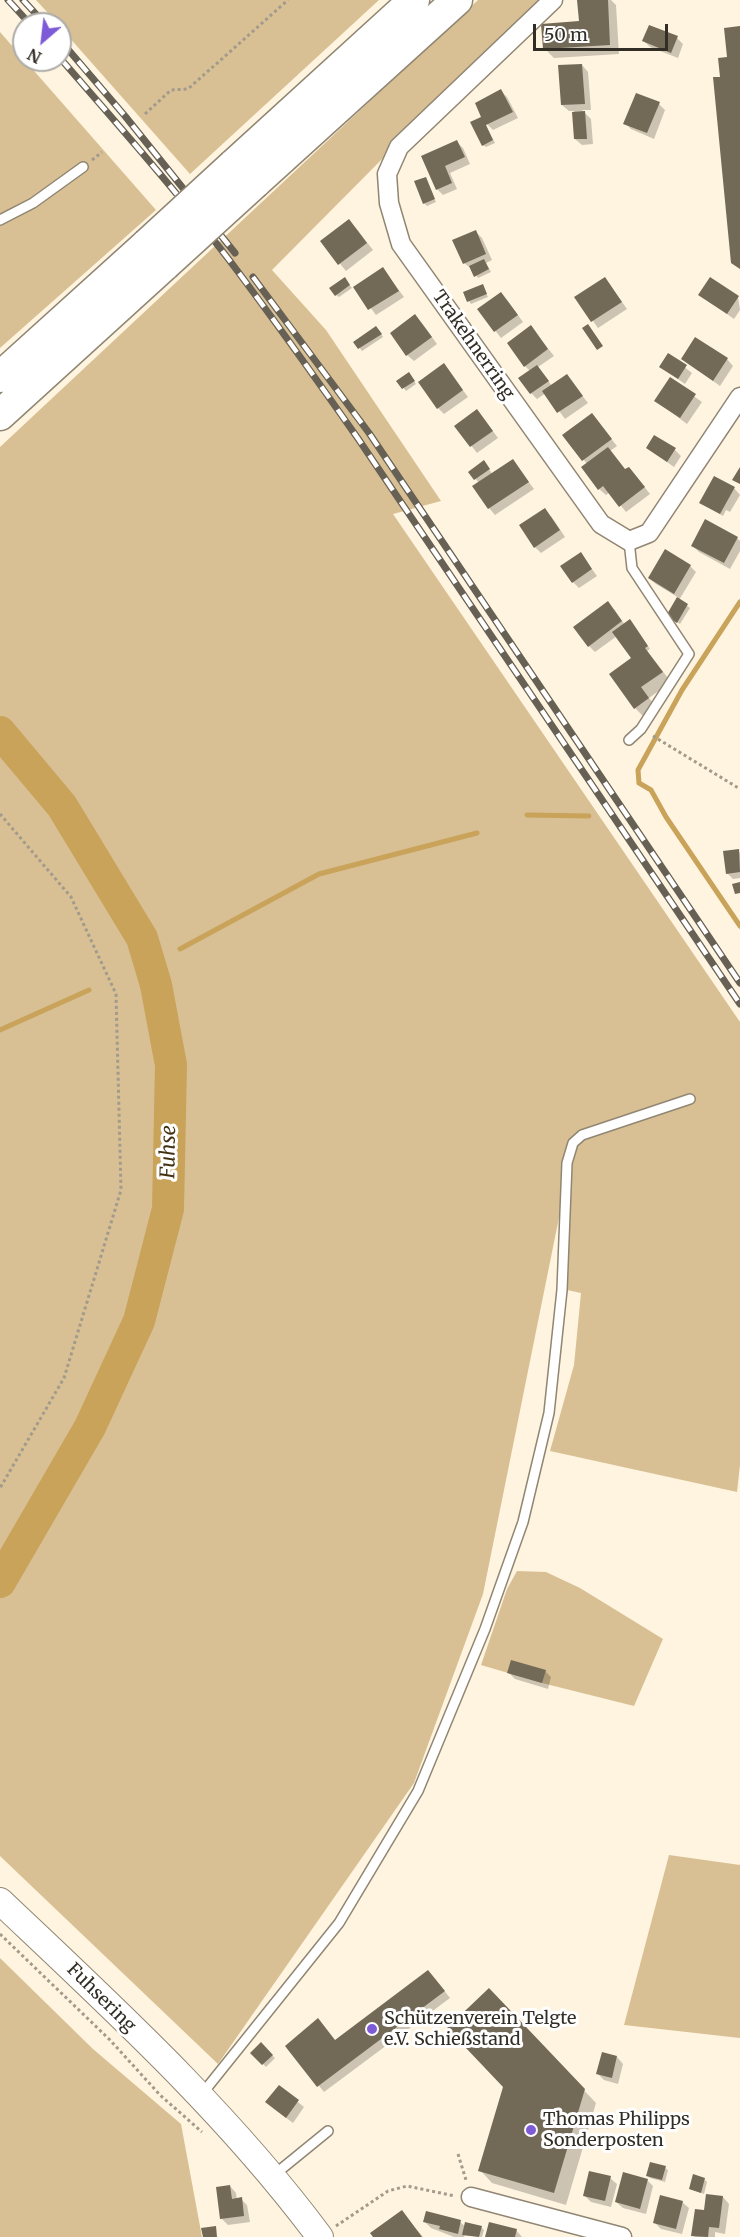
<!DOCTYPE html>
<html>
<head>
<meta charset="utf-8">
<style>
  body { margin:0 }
  #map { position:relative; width:740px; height:2237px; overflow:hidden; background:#fff4df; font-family:Merriweather,serif }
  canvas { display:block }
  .north { position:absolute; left:12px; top:12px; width:60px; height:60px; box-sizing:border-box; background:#fff; border:2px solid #adaba8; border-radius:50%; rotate:208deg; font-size:16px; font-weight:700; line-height:24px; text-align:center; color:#322e26 }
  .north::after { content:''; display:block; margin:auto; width:21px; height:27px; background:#7e5bd6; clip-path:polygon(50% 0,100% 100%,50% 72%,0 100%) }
  .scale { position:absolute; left:533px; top:24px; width:135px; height:27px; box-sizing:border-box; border:3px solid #322e26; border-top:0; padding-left:8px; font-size:18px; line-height:21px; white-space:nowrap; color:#322e26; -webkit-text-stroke:4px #fff; paint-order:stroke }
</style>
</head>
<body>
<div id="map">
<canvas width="740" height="2237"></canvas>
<div class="north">N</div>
<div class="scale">50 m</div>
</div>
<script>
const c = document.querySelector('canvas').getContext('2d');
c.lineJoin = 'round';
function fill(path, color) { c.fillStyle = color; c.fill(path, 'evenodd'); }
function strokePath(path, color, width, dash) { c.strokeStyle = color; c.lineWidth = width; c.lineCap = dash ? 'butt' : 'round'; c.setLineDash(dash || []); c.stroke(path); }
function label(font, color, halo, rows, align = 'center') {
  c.font = font + ' Merriweather,serif'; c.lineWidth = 6; c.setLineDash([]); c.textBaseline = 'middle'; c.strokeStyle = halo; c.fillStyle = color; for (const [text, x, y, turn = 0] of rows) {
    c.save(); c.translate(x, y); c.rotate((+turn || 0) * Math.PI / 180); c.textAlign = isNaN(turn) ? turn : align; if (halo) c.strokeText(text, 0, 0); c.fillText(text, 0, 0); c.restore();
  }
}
fill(new Path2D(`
  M36 0H379L190 174 60 27V24H58Z
  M478 0H544L398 143 272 270 326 330 441 501 393 514 740 1022V1465L737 1492 550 1451 574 1365 581 1293 567 1290 570 1163 483 1594 414 1783 218 2064 0 1856V447Z
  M0 32 156 210 0 348Z
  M517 1571 546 1572 580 1588 663 1639 634 1706 542 1683 481 1665 507 1589Z
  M669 1855 740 1865V2038L624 2025Z
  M0 1958 93 2049 181 2124 202 2237H0Z`), '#d8c094');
fill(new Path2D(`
  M579 0H611L616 5 619 54 554 58 544 48 580 23Z
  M677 38 683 44 678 58 650 47 644 41Z
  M582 65 588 72 591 110H582L591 119 593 144 582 145 575 139 574 111H569L562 105Z
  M501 91 507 97 518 118 493 130 486 123Z
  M659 104 665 110 654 139 631 129 625 123Z
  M484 122 495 143 486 147 483 145Z
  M457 142 463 148 470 164 450 173 457 189 443 195 437 189 423 157Z
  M425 178 436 202 427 206 424 203Z
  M355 227 373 250 346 271 322 242Z
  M476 232 482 238 492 260 486 263 491 272 478 278 472 269 464 263Z
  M383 269 404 297 376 315 355 287Z
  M605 278 627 309 598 328 576 297Z
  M347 282 352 288 339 297 336 295Z
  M482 285 488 297 471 304 469 301Z
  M700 295 738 297 740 310 734 319Z
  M507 300 523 322 501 338 479 310Z
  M421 322 437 344 414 361 407 355Z
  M531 327 554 356 538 367 552 386 567 376 588 403 565 419 546 393 537 399 531 393 530 371 525 366Z
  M379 330 383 337 362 351 355 342Z
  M669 355 692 373 685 384 661 367Z
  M683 359H727L733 366 720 386Z
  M444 365 468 397 444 414 438 408Z
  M411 377 416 384 406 391 398 381Z
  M670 379 702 402 687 424 656 401Z
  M592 415 617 446 610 451 626 471 629 468 635 475 650 494 626 512 610 492 606 495 599 489 587 464 565 435Z
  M483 418 498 438 477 453 456 426Z
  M647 448 675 450 681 456 674 467Z
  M513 461 534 489 495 515 489 508 479 483 470 472 486 465 493 475Z
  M734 488 740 495 730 512 726 510 723 516 704 505Z
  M551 516 565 537 541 553 535 547Z
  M737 538 740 541V551L730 569 699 552 693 546Z
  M581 554 597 576 579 588 573 582Z
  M690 566 696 572 679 600 690 608 680 624 668 616 679 598 656 584 649 578Z
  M614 609 625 625 630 621 636 628 650 649 647 651 671 682 649 698 657 708 645 718 635 708 633 658 617 636 595 652 589 646Z
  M738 851 740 853V878L733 879 727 873Z
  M545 1671 551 1677 548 1689 515 1679 509 1673Z
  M435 1979 450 1998 324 2092 287 2046 336 2042Z
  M501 2003 596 2103 566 2205 492 2183 480 2170 504 2087Z
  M261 2044 275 2058 266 2067 252 2053Z
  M617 2057 623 2064 618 2084 604 2080 598 2074Z
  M279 2087 304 2107 293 2123 273 2108Z
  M665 2168 668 2170 665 2182 650 2178 648 2176Z
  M610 2178 617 2184 611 2207 591 2202 585 2196Z
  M704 2179 707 2182 704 2194 690 2189Z
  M647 2180 653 2186 646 2214 623 2208 616 2202Z
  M230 2186 236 2193 237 2200 241 2199 247 2205 250 2222 228 2225 221 2218Z
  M723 2197 729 2204 725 2234 715 2232V2237H695L693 2235Z
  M682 2202 689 2208 682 2234 661 2229 655 2223Z
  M402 2212 423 2237H375Z
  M425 2222H460L466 2227H481L484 2230 482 2237 465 2235 464 2237H454L431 2228Z
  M516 2230 522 2237H486Z`), '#0003');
strokePath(new Path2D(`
  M639 783 638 770 682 690 740 602
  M639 783 651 790 666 817 740 926
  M527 815 589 816
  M180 949 319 874 477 833
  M0 1030 89 990`), '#c8a359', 5);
strokePath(new Path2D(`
  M0 732 62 806 142 938 156 985 171 1065 168 1209 139 1321 90 1427 0 1582`), '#c8a359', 32);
fill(new Path2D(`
  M577 0H608L610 45 543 49 541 24 579 21Z
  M649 25 678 36 671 53 642 41Z
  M740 26V269L731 263 713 77H720L718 58 727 57 724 28Z
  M582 64 585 104 561 105 558 65Z
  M501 89 513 112 486 125 493 140 482 146 470 122 481 117 475 103Z
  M636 93 660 102 647 133 623 124Z
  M585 111 587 139H574L572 112Z
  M457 140 465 157 445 166 452 183 436 190 421 156Z
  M426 177 435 199 423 204 414 181Z
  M349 219 367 243 338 265 320 241Z
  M476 230 486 254 463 264 452 240Z
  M484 259 489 269 474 277 469 266Z
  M383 267 399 291 368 310 353 287Z
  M345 277 350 285 335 296 329 288Z
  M605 277 622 302 591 322 574 297Z
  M710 277 739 296 727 314 698 295Z
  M483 284 487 294 467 302 463 292Z
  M501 292 518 315 494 332 477 309Z
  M415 314 432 337 406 356 390 333Z
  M588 324 603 346 597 350 582 328Z
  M531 325 548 349 524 367 507 343Z
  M376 326 382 334 358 349 353 342Z
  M695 337 728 358 713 381 681 359Z
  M668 353 687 365 678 379 659 367Z
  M444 363 463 390 437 409 418 382Z
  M537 365 549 381 530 394 518 378Z
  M409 372 415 381 402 389 396 381Z
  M567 374 583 396 557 413 542 391Z
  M670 377 696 394 680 418 654 401Z
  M477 409 493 431 470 447 454 426Z
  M592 413 612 439 582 461 562 435Z
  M654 435 676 448 667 462 646 448Z
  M608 447 625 469 629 467 645 487 619 507 603 486 598 490 581 467Z
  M513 459 529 482 488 509 472 486Z
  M484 460 490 469 474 480 468 472Z
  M740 467V484L732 480Z
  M714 476 735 487 720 514 699 503Z
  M545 508 560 530 534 548 519 525Z
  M705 519 738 537 724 563 691 546Z
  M665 549 691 565 674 594 648 578Z
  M581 552 592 569 572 583 560 566Z
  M677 597 688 604 677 623 666 616Z
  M608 601 622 621 588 647 573 627Z
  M630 619 648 646 645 648 663 672 641 687 649 698 634 709 609 674 631 658 612 632Z
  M739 849 740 872 726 874 723 851Z
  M740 882V893L735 894 732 884Z
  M511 1660 546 1670 542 1683 507 1673Z
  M428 1970 445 1991 317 2087 285 2046 318 2018 335 2040Z
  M489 1988 585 2089 554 2193 478 2171 503 2087 447 2028Z
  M261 2042 273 2055 262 2065 250 2053Z
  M602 2052 617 2056 612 2078 596 2074Z
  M279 2085 299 2100 286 2118 265 2102Z
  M650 2162 666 2166 662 2180 646 2176Z
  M589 2171 611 2176 605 2201 583 2196Z
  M623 2172 648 2179 640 2209 615 2202Z
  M693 2174 705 2178 701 2193 689 2189Z
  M230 2185 232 2199 242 2197 244 2216 220 2219 216 2187Z
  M706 2194 723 2196 719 2228 709 2227 708 2237 691 2236 695 2209 704 2210Z
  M660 2195 683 2201 676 2229 653 2223Z
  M402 2210 422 2237H373L370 2233Z
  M426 2211 461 2220 458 2234 439 2229 440 2226 423 2222Z
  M465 2222 482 2226 479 2237 462 2235Z
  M489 2222 517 2229 515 2237H485Z
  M216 2226 217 2237H203L201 2228Z`), '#726957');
const service = new Path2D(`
  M0 220 33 203 83 167
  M629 541 632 568 689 654 641 729 629 740
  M202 2094 339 1923 418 1791 485 1629 523 1522 549 1413 562 1290 567 1163 573 1143 582 1135 690 1099
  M274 2175 328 2131`);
const minor = new Path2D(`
  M553 0 399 147 387 174 389 203 401 244 601 524 629 541 649 533 740 397
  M471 2197 622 2237`);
const secondary = new Path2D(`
  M0 1901C112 2007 228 2113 320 2237`);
const trunk = new Path2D(`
  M233 165 414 0
  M255 183 457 0
  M0 377 147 244
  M0 415 165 265`);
strokePath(service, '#908673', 12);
strokePath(minor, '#908673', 21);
strokePath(secondary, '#908673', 28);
strokePath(trunk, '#908673', 33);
strokePath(new Path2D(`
  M145 114 171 90 188 89 288 0
  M92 160 102 152
  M653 736 740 789
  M0 814 71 897 116 994 121 1190 64 1378 0 1488
  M0 1934 110 2040 160 2095 202 2132
  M458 2154 466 2180
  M336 2226 388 2191 407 2186 455 2196`), '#a29a8b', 3, [3, 3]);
strokePath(service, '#fff', 9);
strokePath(minor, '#fff', 18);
strokePath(secondary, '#fff', 26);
strokePath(trunk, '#fff', 30);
const rail = new Path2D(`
  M8 0 30 24
  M23 0 45 24
  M60 40 125 116 235 253
  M60 58C120 127 181 196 236 269 278 325 319 383 359 440L740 1004
  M253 277 369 433 740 983`);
strokePath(rail, '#666055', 7);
strokePath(rail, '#fff', 4.5, [14]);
const trunkBridge = new Path2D(`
  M147 244 233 165
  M165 265 255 183`);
strokePath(trunkBridge, '#908673', 33, []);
strokePath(trunkBridge, '#fff', 30);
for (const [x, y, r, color] of [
  [372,2029,6,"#7e5bd6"],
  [531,2130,6,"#7e5bd6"]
]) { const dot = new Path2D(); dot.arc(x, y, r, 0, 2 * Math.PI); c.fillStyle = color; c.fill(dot); strokePath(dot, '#fff', 2); }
label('18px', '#322e26', '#fff', [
  ["Trakehnerring",473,345,55],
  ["Fuhsering",101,1998,45]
]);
label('18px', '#322e26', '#fff', [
  ["Schützenverein Telgte",384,2019],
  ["e.V. Schießstand",384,2040],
  ["Thomas Philipps",543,2120],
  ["Sonderposten",543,2141]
], 'left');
label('italic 20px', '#413110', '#fff', [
  ["Fuhse",169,1152,-89]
]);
</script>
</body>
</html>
